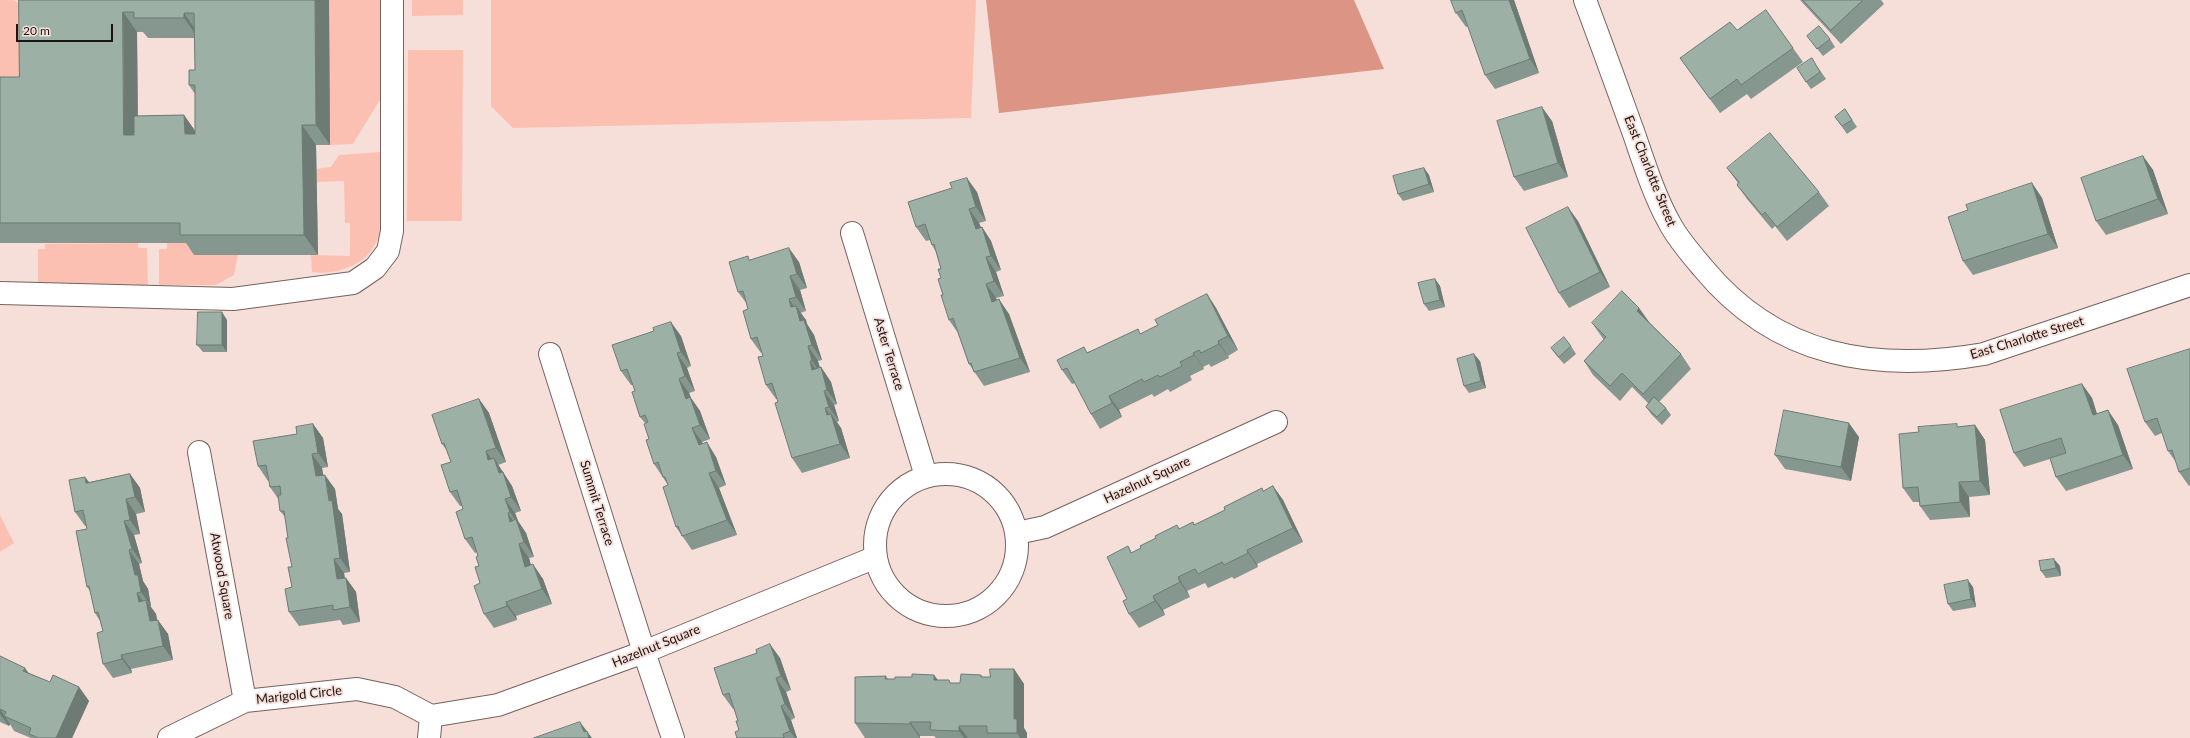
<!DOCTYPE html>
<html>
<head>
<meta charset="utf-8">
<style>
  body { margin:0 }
  #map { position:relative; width:2190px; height:738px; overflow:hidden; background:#f6ded9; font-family:Lato,sans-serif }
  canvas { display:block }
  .scale { position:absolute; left:16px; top:24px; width:97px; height:18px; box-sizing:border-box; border:2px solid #1c1412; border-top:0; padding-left:5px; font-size:12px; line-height:14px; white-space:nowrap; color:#1c1412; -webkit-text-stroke:3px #f6ded9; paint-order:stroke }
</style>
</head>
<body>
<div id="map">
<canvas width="2190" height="738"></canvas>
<div class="scale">20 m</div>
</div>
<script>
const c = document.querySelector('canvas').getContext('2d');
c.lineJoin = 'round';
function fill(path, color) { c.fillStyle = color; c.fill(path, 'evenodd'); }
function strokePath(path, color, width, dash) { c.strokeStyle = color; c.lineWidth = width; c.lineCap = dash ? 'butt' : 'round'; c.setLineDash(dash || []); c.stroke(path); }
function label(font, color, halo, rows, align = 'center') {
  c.font = font + ' Lato,sans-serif'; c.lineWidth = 3.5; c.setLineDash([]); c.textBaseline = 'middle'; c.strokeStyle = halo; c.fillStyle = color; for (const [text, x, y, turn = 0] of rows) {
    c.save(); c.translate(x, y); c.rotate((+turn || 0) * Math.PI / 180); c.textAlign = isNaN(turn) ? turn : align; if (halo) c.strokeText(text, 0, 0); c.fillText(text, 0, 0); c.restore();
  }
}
fill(new Path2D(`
  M0 0H13L25 7 33 97 0 98Z
  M329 0H381V98L353 144 330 145Z
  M412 0H463V15L412 16Z
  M491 0H976L971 118 513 128 491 106Z
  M408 50H463L462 221H407Z
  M381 152C382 191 395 250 349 267 337 272 325 274 312 272L311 255 350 256V223H345L344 181 317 182 316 169 331 167 339 155Z
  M138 243V248H147L148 286H38V249H45V244Z
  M167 243H194V255H238L234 275 216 285H159V249H167Z
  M0 515 14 543 0 552Z`), '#fcc0b2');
fill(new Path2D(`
  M986 0H1354L1384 69 999 113Z`), '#dc9484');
const minor = new Path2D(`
  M1585 0C1602 45 1618 90 1634 134 1644 163 1654 195 1669 222 1677 238 1691 254 1703 268 1776 357 1875 373 1984 354L2190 285
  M852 233 926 476
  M0 293 233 299 353 283 375 268 388 251 392 231V0
  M550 354 644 652 673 738
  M199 452 245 701
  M875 545a71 71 0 1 1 142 0a71 71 0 1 1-142 0Z
  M1017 533 1045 527 1276 422
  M431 716 498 705 644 652 876 557
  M169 738 245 701 357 689 395 697 431 716
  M429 738 431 716`);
strokePath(minor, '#76625d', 24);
strokePath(minor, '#fff', 22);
fill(new Path2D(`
  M19 0H329L330 145H316L318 255H194L186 243H0V77H19ZM137 32H143L148 38H195V70L189 85 195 94V131L184 115 138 116Z
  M1451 0H1514L1539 73 1495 89 1485 75 1468 26 1466 27 1456 13Z
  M1800 0H1881L1884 4 1841 44Z
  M1737 30 1793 48 1803 62 1751 99 1747 94 1720 113 1680 58Z
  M1807 36 1830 39 1835 47 1823 56Z
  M1817 66 1826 79 1811 89 1806 82Z
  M1845 109 1857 127 1847 134 1835 117Z
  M1552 121 1568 177 1524 191 1514 177Z
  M2143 156 2153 170 2168 214 2106 235 2096 221Z
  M1424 168 1429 175 1434 192 1403 201 1398 194Z
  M1727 168 1819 192 1829 206 1787 241 1775 226 1772 229 1747 199 1737 185 1738 183Z
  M2032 183 2042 198 2058 248 1973 275 1963 261 1968 210Z
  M977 192 986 221 979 223 981 227H982L991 241 1001 270 996 272 1004 296 996 298 997 300 1009 314 1030 372 984 386 969 364 958 333 949 320 943 295 941 269 936 252 932 245 930 240 926 241 916 227Z
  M1578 221 1610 287 1569 308 1559 293Z
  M750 260 799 262 807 288 800 290 806 311 800 313 806 320 807 324 814 335 822 360 818 361 820 368 821 367 831 382 837 404 834 405 839 421 837 422 841 428 850 458 802 473 792 458 777 399H776L766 385 763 356 762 352 761 353 751 339 748 309 747 304 738 292Z
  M1435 279 1440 286 1445 307 1429 311 1424 304Z
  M1207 294 1216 308 1238 350 1228 356 1229 358 1211 367 1209 364 1203 367 1204 369 1190 376 1192 380 1170 392 1168 389 1154 397 1152 394 1119 410 1122 417 1100 429 1091 414 1075 383 1072 384 1062 370 1088 352 1141 334 1158 325Z
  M1639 308 1649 322 1681 354 1691 369 1659 402 1666 408 1671 415 1662 425 1651 414 1646 407 1649 404 1632 387 1620 401 1593 375 1584 361 1604 340 1592 323Z
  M227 320V352H203L197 345Z
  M681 336 691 366 687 368 695 391 689 393 691 398 700 411 710 439 702 442 703 444 716 457 726 485 719 488 737 535 692 550 676 527 668 485 654 464 649 439 645 423 640 417 635 391 633 385H631L621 371Z
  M1571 346 1576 354 1564 364 1556 355 1551 348Z
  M2190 349V485L2189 486 2179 472 2176 462 2168 451 2162 433 2155 436 2145 422Z
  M1480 361 1486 388 1469 393 1464 386Z
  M2082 384 2092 398 2097 414 2118 425 2133 469 2066 491 2056 477 2050 459 2024 467 2014 453Z
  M479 399 489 413 506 462 498 465 512 486 521 511 515 513 518 521 526 533 534 557 529 558 531 565 543 579 552 604 516 616 517 620 494 628 484 614 480 583 478 556 477 552 475 553 465 539 463 509 462 506H460L450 492 451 462 448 452 442 444Z
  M313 424 323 438 328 467 322 468 323 475 335 489 338 509 342 514 350 572 344 573 345 578H346L356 592 360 622 343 625 340 620 299 626 289 612 292 587V567L285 517 280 511 279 500 270 487 269 480 268 481 258 466 297 434Z
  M1975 425 1985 440 1990 495 1969 497 1970 517 1930 520 1920 506 1919 502H1913L1903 488 1919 432 1958 427Z
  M1859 437 1851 481 1785 469 1775 455Z
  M130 474 140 488 145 512 136 514 140 534 134 535 142 563 139 564 143 581 148 589 151 606H150L156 614 157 620 168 634 173 660 131 669 132 673 113 678 103 664V631L100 621 95 613 90 591 87 587V529L86 526H85L75 512 85 477 89 482Z
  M1273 486 1283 500 1303 542 1257 564 1258 567 1234 579 1232 577 1208 588 1205 583 1187 591 1190 597 1163 610 1165 615 1139 628 1129 614 1127 599 1128 546 1132 553 1193 522 1195 525Z
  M2060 566 2061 576 2046 578 2041 571Z
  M1973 587 1976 607 1953 611 1948 604Z
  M757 653 780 658 791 690 786 692 795 718 791 720 797 738H737L739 730 738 721 734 709H733L723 695Z
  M0 656 29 673 50 682 79 687 89 701 72 738H31L14 731 10 724 9 726 0 722Z
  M1014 669 1024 684V728L1027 733V738H936L934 736H920V738H865L855 723 886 676 888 679H895L934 675 938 680 951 683H960L981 675 983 677H990Z`), '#86978f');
fill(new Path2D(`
  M315 0H329L330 145 316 125Z
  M1509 0H1514L1539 73 1530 59Z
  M123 12 137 32 138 155 124 135Z
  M184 13 198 33V38L184 18Z
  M1542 107 1552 121 1568 177 1558 163Z
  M184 115 198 135 185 134Z
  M302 125 316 145 318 255 304 235Z
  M2143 156 2153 170 2168 214 2158 199Z
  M1424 168 1429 175 1434 192 1429 184Z
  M967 178 977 192 986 221 976 207Z
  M2032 183 2042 198 2058 248 2048 234Z
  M1568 207 1578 221 1610 287 1600 272Z
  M969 209 979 223 986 243 976 229Z
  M982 227 991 241 1001 270 991 256Z
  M789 248 799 262 807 288 797 274Z
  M986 257 996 272 1004 296 994 281Z
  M790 276 800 290 806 311 796 297Z
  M1435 279 1440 286 1445 307 1440 300Z
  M986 284 996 298 1002 316 992 302Z
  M1207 294 1216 308 1238 350 1228 336Z
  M789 299 797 311 796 306 806 320 807 324 814 335 822 360 812 345 791 307Z
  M999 299 1009 314 1030 372 1020 358Z
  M1639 308 1649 322 1647 325 1637 311Z
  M222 312 227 320V352L222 345Z
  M671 322 681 336 691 366 681 352Z
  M1218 341 1228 356 1229 358 1219 344Z
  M808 346 818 361 822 375 812 361Z
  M677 353 687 368 695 391 685 376Z
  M1193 353 1203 367 1204 369 1194 355Z
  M1474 354 1480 361 1486 388 1481 381Z
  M810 361 820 375 812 370Z
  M821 367 831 382 837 404 827 390Z
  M679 379 689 393 691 398 700 411 710 439 700 425 686 399Z
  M2082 384 2092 398 2102 430 2093 415Z
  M824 391 834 405 839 421 829 407Z
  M1109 396 1119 410 1122 417 1112 403Z
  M479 399 489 413 506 462 496 448Z
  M825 408 832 418 831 414 841 428 850 458 840 444 827 415Z
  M2108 410 2118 425 2133 469 2123 455Z
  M1849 423 1859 437 1851 481 1841 467Z
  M313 424 323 438 328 467 318 453Z
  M1975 425 1985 440 1990 495 1980 481Z
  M692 428 702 442 709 460 699 445Z
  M707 442 716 457 726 485 716 471Z
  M486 451 496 466 488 460Z
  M312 454 322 468 326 490 316 476Z
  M494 458 512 486 521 511 511 497 499 473Z
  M709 473 719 488 737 535 727 520Z
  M130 474 140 488 145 512 135 497Z
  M325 475 335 489 338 509 342 514 350 572 340 558Z
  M85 477 95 491 86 483Z
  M1959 482 1969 497 1970 517 1960 502Z
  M1273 486 1283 500 1303 542 1293 528Z
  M126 499 136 514 140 534 130 520Z
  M505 499 515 513 518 521 526 533 534 557 524 542 518 525 510 512Z
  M508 513 517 527 510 522Z
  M124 521 134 535 142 563 132 549Z
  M519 544 529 558 535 581 525 567Z
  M129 550 139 564 143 581 148 589 151 606 141 592 135 575Z
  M1247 550 1257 564 1258 567 1248 553Z
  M334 559 344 573 347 594 337 579Z
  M2054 559 2060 566 2061 576 2056 568Z
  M533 564 543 579 552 604 542 589Z
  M1178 577 1187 591 1190 597 1180 582Z
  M346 578 356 592 360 622 350 607Z
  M1968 580 1973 587 1976 607 1971 599Z
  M137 593 147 607 139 602Z
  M1153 596 1163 610 1165 615 1155 601Z
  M146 600 156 614 160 636 150 621Z
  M506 602 516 616 517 620 507 606Z
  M158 620 168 634 173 660 163 646Z
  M770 644 780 658 791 690 781 676Z
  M121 655 131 669 132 673 122 659Z
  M25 668 35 682 23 671Z
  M1014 669 1024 684V728L1027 733V738H1020L1017 733 1014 719Z
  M934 675 944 689 934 680Z
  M776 678 786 692 795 718 785 704Z
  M79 687 89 701 72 738H56Z
  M781 706 791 720 797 738H795L790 731Z
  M0 709 10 724 9 726 0 714Z
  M580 722 592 738H588L584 732Z
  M910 722 920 736V738L910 724Z
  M959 726 968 738H964L959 731Z`), '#6d7b74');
const building = new Path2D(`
  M19 0H315L316 125H302L304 235H180V223H0V77H19ZM123 12H134V18H184V13H194L195 70H189V85H195V134H185L184 115 134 116V135H124Z
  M1451 0H1509L1530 59 1485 75 1462 10 1456 13Z
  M1803 0H1863L1831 30Z
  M1766 10 1793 48 1741 85 1737 79 1710 99 1680 58 1730 22 1737 30Z
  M1819 26 1830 39 1817 49 1807 36Z
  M1812 58 1820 72 1806 82 1797 68Z
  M1542 107 1558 163 1514 177 1497 121Z
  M1845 109 1852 120 1842 126 1835 117Z
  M1770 133 1819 192 1777 227 1765 212 1762 215 1737 185 1739 182 1727 168Z
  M2143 156 2158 199 2096 221 2081 178Z
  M1424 168 1429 184 1398 194 1393 176Z
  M967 178 976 207 969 209 976 229 982 227 991 256 986 257 994 281 986 284 992 302 999 299 1020 358 974 372 971 363 969 364 953 318 949 320 941 295H943L938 279 941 278 938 269H941L934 244 932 245 925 224 916 227 908 202 952 188 950 183Z
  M2032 183 2048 234 1963 261 1948 217 1968 210 1966 205Z
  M1568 207 1600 272 1559 293 1526 228Z
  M789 248 797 274 790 276 796 297 789 299 791 307 796 306 800 321 804 320 812 345 808 346 812 361H810L812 370 821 367 827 390 824 391 829 407 825 408 827 415 831 414 840 444 792 458 775 403 778 402 772 383 766 385 758 357 763 356 757 337 751 339 743 311 748 309 743 291 738 292 729 262 748 256 749 260Z
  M1435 279 1440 300 1424 304 1418 283Z
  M1622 291 1639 308 1637 311 1681 354 1643 394 1622 373 1610 386 1584 361 1606 337 1592 323Z
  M1207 294 1228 336 1218 341 1219 344 1201 353 1199 350 1193 353 1194 355 1180 362 1182 366 1160 377 1158 375 1144 382 1142 379 1109 396 1112 403 1091 414 1067 368 1062 370 1057 360 1084 347 1087 353 1138 329 1140 334 1158 325 1155 320Z
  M198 312H222V345H197Z
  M671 322 681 352 677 353 685 376 679 379 686 399 690 397 700 425 692 428 699 445 707 442 716 471 709 473 727 520 682 536 678 526 676 527 663 487 668 485 665 477H663L658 462 654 464 646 440 649 439 644 424 648 422 645 415 640 417 632 392 635 391 627 369 621 371 612 345 654 331 653 328Z
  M1564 337 1571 346 1559 357 1551 348Z
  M2190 349V468L2179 472 2172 450 2168 451 2157 418 2145 422 2127 369Z
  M1474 354 1481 381 1464 386 1457 359Z
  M2082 384 2093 415 2108 410 2123 455 2056 477 2050 458 2066 453 2061 438 2014 453 2000 410Z
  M1654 397 1666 408 1657 417 1646 407Z
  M479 399 496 448 486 451 488 460 494 458 499 473 503 472 511 497 505 499 510 512 508 513 510 522 516 519 524 542 519 544 525 567 533 564 542 589 506 602 507 606 484 614 474 586 480 583 475 567 479 566 476 557 478 556 472 537 465 539 456 512 463 509 457 490 450 492 441 465 451 462 444 443 442 444 432 415Z
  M1784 410 1849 423 1841 467 1775 455Z
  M313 424 318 453 312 454 316 476 325 475 329 501 332 500 340 558 334 559 337 579 346 578 350 607 333 610V605L289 612 285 589 292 587 288 567H292L286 538H288L284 511H280L278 495H281L280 486 270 487 266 465 258 466 253 441 297 434 296 427Z
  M1957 424V427L1975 425 1980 481 1959 482 1960 502 1920 506 1918 487 1903 488 1899 434 1919 432 1918 427Z
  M130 474 135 497 126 499 130 520 124 521 132 549 129 550 135 575H138L141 592 137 593 139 602 146 600 150 621 158 620 163 646 121 655 122 659 103 664 97 633 103 631 98 612 95 613 89 586 87 587 76 531 87 529 83 510 75 512 69 480 85 477 86 483Z
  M1273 486 1293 528 1247 550 1248 553 1224 565 1222 562 1198 574 1195 569 1178 577 1180 582 1153 596 1155 601 1129 614 1123 601 1127 599 1107 557 1128 546 1131 553 1141 548 1140 546 1156 538 1155 536 1177 525 1179 529 1193 522 1194 525 1225 510 1224 507 1262 488 1263 491Z
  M2054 559 2056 568 2041 571 2039 561Z
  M1968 580 1971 599 1948 604 1944 585Z
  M770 644 781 676 776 678 785 704 781 706 790 731 783 734 784 738H737L735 732 739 730 736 721H738L729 693 723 695 714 668 757 653 756 650Z
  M0 656 25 668 23 671 50 682 53 675 79 687 56 738H39L29 734 31 728 4 716 6 712 0 709Z
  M990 669H1014V719H1017V733H987V726H959V731L930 730 931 722H910V724L855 723V677L886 676 885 679H895V677H912V674L934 675V680H949L950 683H960L961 674 981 675V677H990Z
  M580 722 584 732 587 731 589 738H534Z`);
fill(building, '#9cb0a6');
strokePath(building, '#6d7b74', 1);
label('13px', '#1c1412', '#f6ded9', [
  ["East Charlotte Street",1650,171,68],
  ["East Charlotte Street",2027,338,-17],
  ["Aster Terrace",889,354,73],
  ["Hazelnut Square",1147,480,-25],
  ["Summit Terrace",597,503,73],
  ["Atwood Square",222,576,80],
  ["Hazelnut Square",656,646,-22],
  ["Marigold Circle",299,695,-6]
]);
</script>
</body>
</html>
